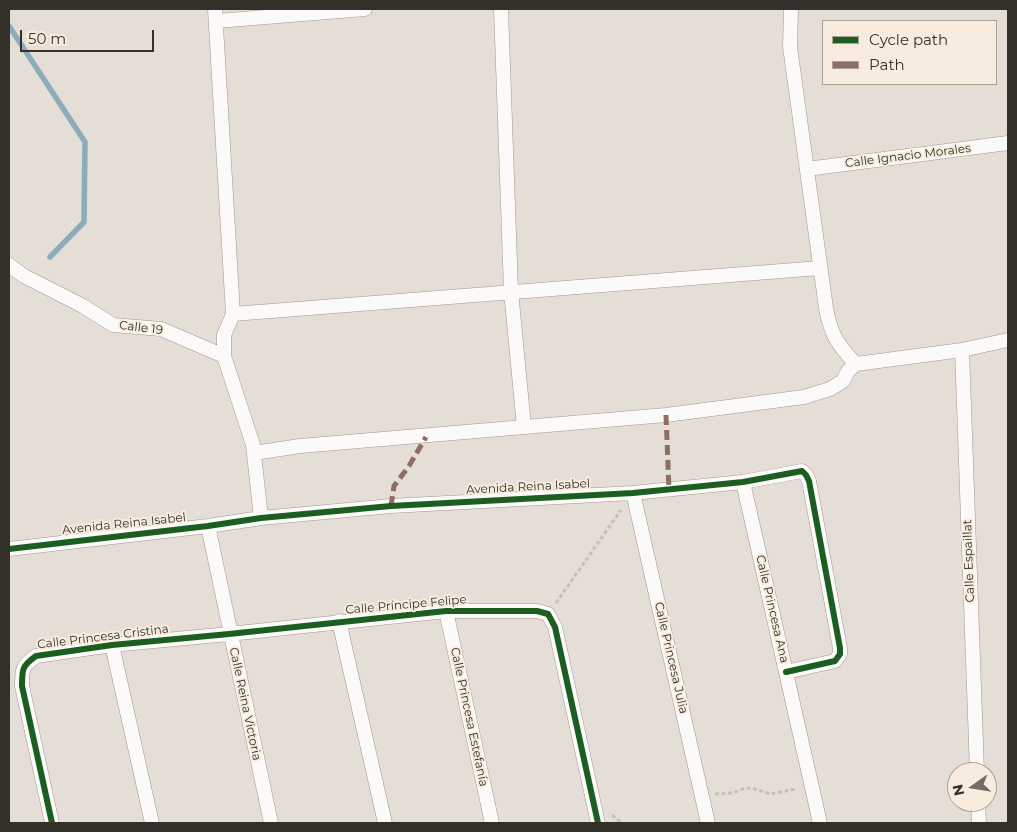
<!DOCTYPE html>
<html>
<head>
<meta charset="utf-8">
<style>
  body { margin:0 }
  #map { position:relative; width:1017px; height:832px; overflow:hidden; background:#e5ded7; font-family:Montserrat,sans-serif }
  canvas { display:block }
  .frame { position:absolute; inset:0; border:10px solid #332f29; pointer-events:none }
  .legend { position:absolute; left:822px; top:20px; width:175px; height:65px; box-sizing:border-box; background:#f8ecde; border:1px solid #a9a096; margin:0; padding:6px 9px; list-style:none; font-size:15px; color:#332f29 }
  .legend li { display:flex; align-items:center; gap:10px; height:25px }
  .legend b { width:25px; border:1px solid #a9a096 }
  .north { position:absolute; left:947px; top:762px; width:50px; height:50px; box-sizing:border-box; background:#f8ecde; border:1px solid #a9a096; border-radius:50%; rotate:257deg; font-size:14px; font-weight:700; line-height:20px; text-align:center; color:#332f29 }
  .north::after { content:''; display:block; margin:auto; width:18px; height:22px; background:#716c66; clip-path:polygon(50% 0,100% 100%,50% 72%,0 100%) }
  .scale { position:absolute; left:20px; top:30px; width:134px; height:22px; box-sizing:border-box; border:2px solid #332f29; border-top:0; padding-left:6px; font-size:15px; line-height:18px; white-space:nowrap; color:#332f29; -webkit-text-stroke:4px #f8ecde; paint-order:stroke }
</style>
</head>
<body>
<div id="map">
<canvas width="1017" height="832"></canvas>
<div class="frame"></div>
<ul class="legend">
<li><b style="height:6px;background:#1b5e20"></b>Cycle path</li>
<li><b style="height:6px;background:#8d6e63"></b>Path</li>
</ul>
<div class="north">N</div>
<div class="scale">50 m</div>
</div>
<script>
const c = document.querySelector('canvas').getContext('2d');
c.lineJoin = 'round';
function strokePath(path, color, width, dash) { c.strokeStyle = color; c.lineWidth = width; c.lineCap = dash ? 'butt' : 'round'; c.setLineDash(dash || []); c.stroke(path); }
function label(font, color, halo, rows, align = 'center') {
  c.font = font + ' Montserrat,sans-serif'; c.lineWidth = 4; c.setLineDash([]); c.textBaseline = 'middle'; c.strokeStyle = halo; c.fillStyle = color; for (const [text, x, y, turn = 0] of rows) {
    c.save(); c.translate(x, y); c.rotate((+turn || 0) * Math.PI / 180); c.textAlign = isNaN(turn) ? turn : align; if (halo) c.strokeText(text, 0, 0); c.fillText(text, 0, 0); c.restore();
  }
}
strokePath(new Path2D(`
  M9 26 85 142 84 222 50 257`), '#8dacba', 5.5);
const street = new Path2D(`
  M215 9 233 314 224 335V356L253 445 261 518
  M501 9 511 291 524 427
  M791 9 790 47 826 308C831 335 837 344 856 364L962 350 1008 340
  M217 21 365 9
  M807 169 1008 143
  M9 265 24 276 83 306 113 325 161 329 224 356
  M233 314 820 268
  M962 350 977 772
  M254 453 300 446 666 415 804 397 830 389 843 381 848 371 856 364
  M743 482 820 823
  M633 493 708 823
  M208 526 271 823
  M9 549 208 526 261 518 391 506 633 493 743 482 802 471 806 475 809 481 840 648V654L835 661 786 672
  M446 611 492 823
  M339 621 385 823
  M112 645 152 823
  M978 802 979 823
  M52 823 22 686C22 669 22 666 36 656L112 645 229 634 446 611H537L548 614 555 627 598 823`);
strokePath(street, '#9d9892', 15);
strokePath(new Path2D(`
  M556 603 621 510
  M715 794 733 793 742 789 751 788 771 794 796 789
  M612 815 622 823`), '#c3c1be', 3, [4, 2.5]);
strokePath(street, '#fbfaf9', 14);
strokePath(new Path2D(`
  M666 415 669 490
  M391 506 394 486 409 466 426 437`), '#8d6e63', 5, [10, 5]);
strokePath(new Path2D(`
  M9 549 208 526 261 518 391 506 633 493 743 482 802 471 806 475 809 481 840 648V654L835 661 786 672
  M52 823 22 686C22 669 22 666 36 656L112 645 229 634 446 611H537L548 614 555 627 598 823`), '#1b5e20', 6);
label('12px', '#332f29', '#f8ecde', [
  ["Calle Ignacio Morales",908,156,-7],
  ["Calle 19",141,328,7],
  ["Avenida Reina Isabel",528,487,-3],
  ["Avenida Reina Isabel",124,524,-6],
  ["Calle Espaillat",969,561,-92],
  ["Calle Príncipe Felipe",406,605,-5],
  ["Calle Princesa Ana",772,609,77],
  ["Calle Princesa Cristina",103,637,-7],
  ["Calle Princesa Julia",671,658,77],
  ["Calle Reina Victoria",245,704,78],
  ["Calle Princesa Estefanía",469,717,78]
]);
</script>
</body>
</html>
